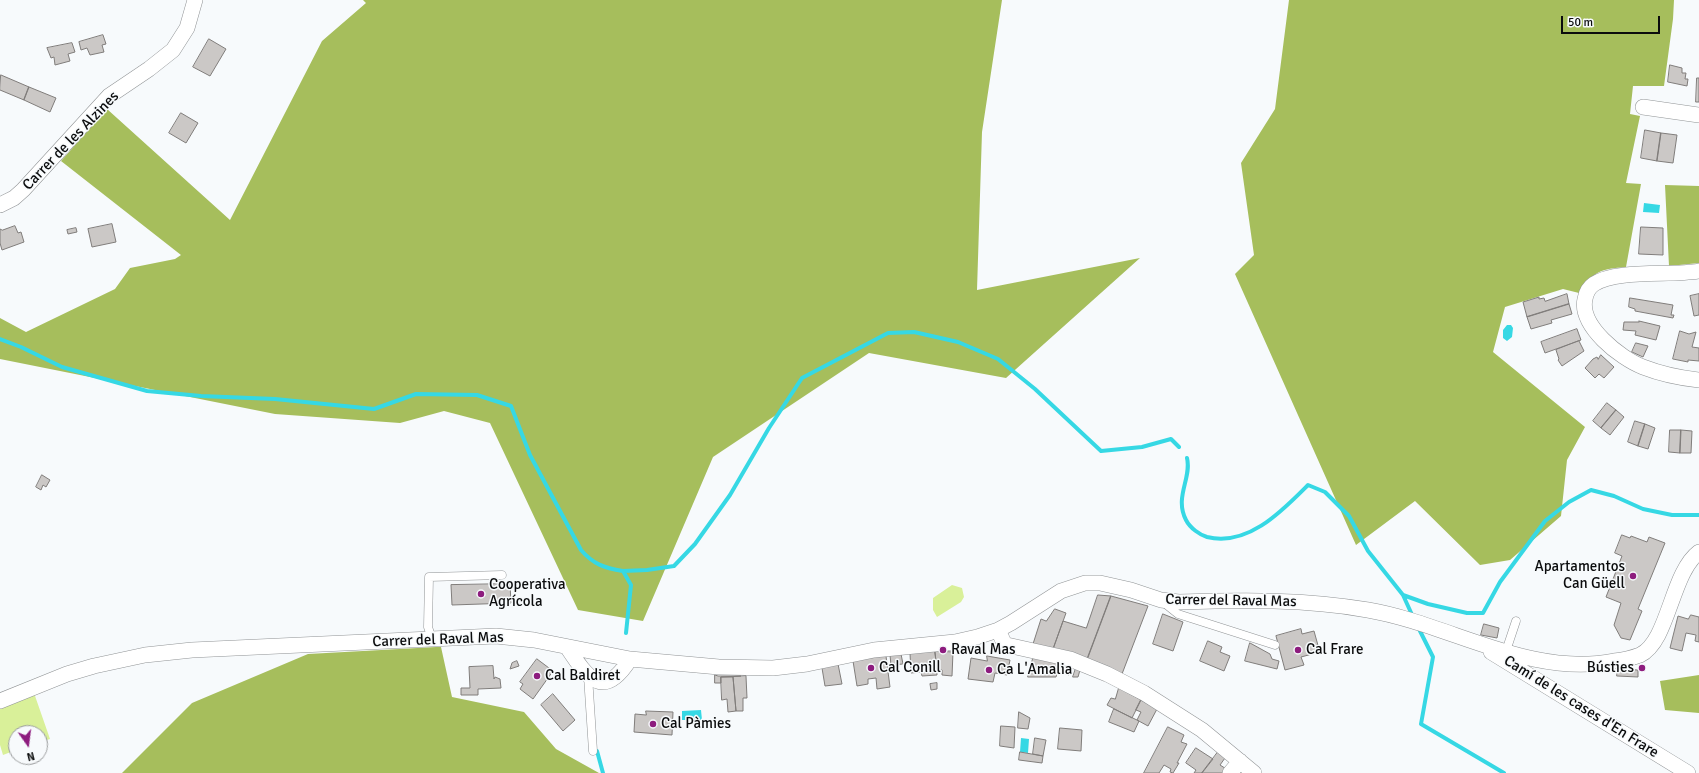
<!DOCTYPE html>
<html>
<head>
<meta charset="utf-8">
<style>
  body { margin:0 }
  #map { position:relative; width:1699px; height:773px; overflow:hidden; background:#f7fafc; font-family:Signika,sans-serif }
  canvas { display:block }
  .north { position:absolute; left:8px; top:725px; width:40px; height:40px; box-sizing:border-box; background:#f7fafc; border:1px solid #999b9c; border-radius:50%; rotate:166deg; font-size:11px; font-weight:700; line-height:16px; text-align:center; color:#0b0c0d }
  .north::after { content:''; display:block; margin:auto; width:14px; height:18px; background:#8d1c7e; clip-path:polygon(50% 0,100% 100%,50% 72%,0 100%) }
  .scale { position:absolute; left:1561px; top:16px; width:99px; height:18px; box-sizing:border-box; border:2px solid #0b0c0d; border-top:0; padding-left:5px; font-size:12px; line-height:14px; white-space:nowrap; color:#0b0c0d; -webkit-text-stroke:3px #f7fafc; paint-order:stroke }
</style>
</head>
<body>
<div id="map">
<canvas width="1699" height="773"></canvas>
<div class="north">N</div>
<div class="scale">50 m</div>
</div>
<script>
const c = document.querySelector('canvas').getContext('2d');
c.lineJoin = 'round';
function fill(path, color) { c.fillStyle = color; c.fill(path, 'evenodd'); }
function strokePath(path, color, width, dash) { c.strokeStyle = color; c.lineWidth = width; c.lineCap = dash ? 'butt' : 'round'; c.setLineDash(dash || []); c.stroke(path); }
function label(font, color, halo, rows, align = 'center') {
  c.font = font + ' Signika,sans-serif'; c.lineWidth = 3; c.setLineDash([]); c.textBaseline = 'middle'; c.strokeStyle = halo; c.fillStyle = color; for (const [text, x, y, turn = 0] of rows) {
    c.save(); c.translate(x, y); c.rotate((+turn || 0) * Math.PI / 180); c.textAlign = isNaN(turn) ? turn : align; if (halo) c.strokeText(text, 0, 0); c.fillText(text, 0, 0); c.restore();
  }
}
fill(new Path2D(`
  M952 585 962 588 964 597 961 602 937 617 933 610V598Z
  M34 693 50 739 40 742V733H16V750L3 755 0 745V709Z`), '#d9f099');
fill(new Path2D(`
  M363 0H1002L982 132 977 290 1140 258 1006 378 869 353 713 457 643 621 578 610 490 423 444 411 400 423 275 414 0 359V318L26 332 115 289 130 268 175 259 181 255 61 161 107 109 230 220 322 41 366 3Z
  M1289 0H1674L1673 19 1664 86H1633L1630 114 1640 116 1626 183 1641 184 1626 267C1601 269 1593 271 1579 293L1563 289 1505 307 1493 352 1585 427 1567 460 1561 516 1510 560 1480 565 1415 501 1356 545 1235 274 1254 255 1241 163 1275 109Z
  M1665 185 1699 186V263L1669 266Z
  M436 647H441L452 697 524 712 556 749 599 773H122L192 703 308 654Z
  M1699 675V713L1665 710 1660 681Z`), '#a6be5c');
fill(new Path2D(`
  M1644 203 1660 205 1659 213 1643 212Z
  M1507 325H1511L1513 328 1512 337 1507 341 1503 338V330Z
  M701 710 702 720H682V711Z
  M1021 738 1029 739 1028 753 1020 752Z`), '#36d8e4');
strokePath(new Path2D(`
  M0 339 21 347 62 367 147 391 201 396 275 399 374 409 416 394 477 395 511 406 530 455 581 550C593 564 604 568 623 571L631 585 626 633
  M1187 458C1192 478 1174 497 1186 520 1190 528 1200 535 1207 537 1248 547 1282 511 1308 485L1325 492 1349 516 1368 551 1403 595 1428 604 1467 613H1483L1500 582 1545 521 1569 502 1591 490 1614 496 1643 509 1672 515H1699
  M623 571 647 570 674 566 695 544 730 495 769 428 802 378 888 333 914 332 958 342 998 359 1035 389 1101 451 1142 447 1171 439 1179 447
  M1403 595 1413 617
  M1418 627 1433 657 1421 724 1504 773
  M597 751 603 773`), '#36d8e4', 4);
const building = new Path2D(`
  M103 35 106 44 102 45 104 52 90 55 87 48 81 50 79 42Z
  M209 39 226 49 210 76 193 67Z
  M72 43 75 52 68 54 70 61 55 65 54 57 51 58 47 48Z
  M1670 65 1682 68V73H1686L1685 79H1688L1687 86 1668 82Z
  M1 75 29 87 24 100 0 90Z
  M1697 78H1699V102H1696Z
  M29 87 56 98 50 112 24 100Z
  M181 113 198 123 186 143 169 133Z
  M1645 130 1661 133 1657 161 1641 158Z
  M1661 133 1677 135 1673 163 1657 161Z
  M112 224 116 242 92 247 88 229Z
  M15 226 18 233 21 232 24 242 2 250 0 243V229L2 230Z
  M1641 227 1663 228V255L1639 254Z
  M76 228 77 232 68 234 67 230Z
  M1567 294 1569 304 1527 317 1523 302 1539 297V299L1544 298 1545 301Z
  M1699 294V315L1694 316 1690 296Z
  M1630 298 1673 305 1671 315H1674L1673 318 1635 311V309L1629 307Z
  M1569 304 1572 314 1551 320 1552 323 1531 329 1527 317Z
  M1639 321 1660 326 1656 340 1635 335 1636 331 1623 330 1624 322H1639Z
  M1577 329 1581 340 1545 353 1541 342Z
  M1680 331 1689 334 1696 332 1692 347 1699 348V361L1688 360V362L1673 359Z
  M1579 341 1584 351 1562 366 1558 360 1559 359 1556 350Z
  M1636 343 1648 346 1643 357 1632 352Z
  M1601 355 1614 367 1604 378 1599 374 1595 378 1585 368 1593 359 1597 357 1598 359Z
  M1607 403 1616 410 1601 428 1593 421Z
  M1616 410 1624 417 1610 435 1601 428Z
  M1635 421 1645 424 1638 446 1628 442Z
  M1645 424 1655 428 1648 449 1638 446Z
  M1670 430H1681L1680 453 1669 452Z
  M1681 430 1692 431 1691 453H1680Z
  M42 475 50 480 46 487 43 485 41 490 36 487Z
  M1622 535 1630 538 1631 536 1647 542 1649 537 1665 543 1638 609 1642 611 1630 640 1621 638 1614 625 1621 603 1606 597 1622 556 1615 553Z
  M510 584 511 603 452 605 451 585Z
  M1098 595 1111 596 1087 660 1053 649 1063 621 1086 628Z
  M1111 596 1148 606 1122 674 1087 660Z
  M1055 609 1066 613 1053 649 1033 644 1041 619 1046 621Z
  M1163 614 1183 622 1173 651 1153 644Z
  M1691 615 1699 617V642L1695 641 1696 635 1686 633 1682 651 1670 648 1678 616 1688 619Z
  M1484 624 1499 628 1497 638 1481 635Z
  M1301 629 1302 634 1314 631 1319 649 1316 650V653L1301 657 1304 665 1285 670 1276 636Z
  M1208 641 1222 647 1220 652 1230 656 1224 671 1200 661Z
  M1250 643 1270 654 1272 659 1279 661 1277 669 1245 661Z
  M935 651 937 675 922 676 921 672 911 673 910 653Z
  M935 651 953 652 952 676 942 675V670L939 669V662L936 659Z
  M901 654 903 664 891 665 890 655Z
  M1034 655 1060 661 1056 677H1028Z
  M886 656 890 687 877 689 876 678 868 679V684L857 686 853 661Z
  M987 656 1010 660 1007 675 995 673 993 682 968 679 971 658 987 661Z
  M537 659 553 671 533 699 520 689 523 684 520 682Z
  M517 661 519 666 510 669 512 663Z
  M1065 663 1071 666 1069 675 1063 673Z
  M838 664 842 684 825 686 822 668Z
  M493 666 494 679 495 677 500 679 501 688 478 689V695H461V688H470L469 667Z
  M1076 668 1080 670 1078 677H1073Z
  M1618 669 1638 670V677L1617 676Z
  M715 675 718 676H741L721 677V683H715Z
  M746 676 747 698H743V711H736L733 677Z
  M721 677H733L736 711 728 712 727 699 722 700Z
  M937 683V689L931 690 930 684Z
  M1119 688 1141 700 1132 718 1107 705 1111 698 1115 699Z
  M553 694 575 720 563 731 541 705Z
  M1141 700 1157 709 1148 726 1137 720 1141 712 1136 710Z
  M1114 709 1139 721 1134 732 1109 722Z
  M646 711 673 712 672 735 634 732 635 714 646 715Z
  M1019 712 1030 718 1028 729 1018 728Z
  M1001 726 1015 727 1014 748 1000 746Z
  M1168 727 1184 735 1181 742 1187 744 1177 763H1179L1173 773 1170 772 1171 769 1164 765 1159 773H1144Z
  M1060 728 1082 730 1081 751 1058 749Z
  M1035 738 1046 740 1043 756 1033 754Z
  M1196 748 1213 759 1202 773H1194L1196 770 1186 763Z
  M1020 752 1043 756 1042 763 1019 760Z
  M1218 752 1225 758 1220 765 1228 770 1226 773H1202Z`);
fill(building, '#cbc8c6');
strokePath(building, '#807d7b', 1);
const lane = new Path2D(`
  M1163 602 1178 614 1275 645
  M432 639 428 627 429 577 502 575
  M1506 651 1516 621
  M588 676 593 751`);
const street = new Path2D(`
  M1643 107 1699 115
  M0 205 14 198 23 190 109 96 149 69 173 50 187 28 195 0
  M1699 271C1672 276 1616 269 1594 284 1588 288 1586 293 1585 299 1579 326 1620 358 1643 367 1661 374 1680 378 1699 380
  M998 630 1004 643 1007 645 1070 659 1107 674 1144 693 1202 730 1254 773
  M567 647C587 677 603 702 630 659
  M1491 652 1688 773
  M0 701 67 674 94 666 145 655 192 650 496 636 534 640 630 659 719 667 773 668 807 664 874 650 955 642 977 637 998 630 1011 623 1061 591 1085 583H1100L1131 590 1161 600 1179 602C1242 600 1306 599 1368 610 1450 624 1530 678 1614 661 1623 660 1632 658 1640 655 1669 641 1671 573 1699 552
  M1230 773 1240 761`);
strokePath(lane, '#919496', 9);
strokePath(street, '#919496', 16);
strokePath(lane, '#fff', 8);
strokePath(street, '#fff', 15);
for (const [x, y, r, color] of [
  [1633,576,4,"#8d1c7e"],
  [481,594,4,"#8d1c7e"],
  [943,650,4,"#8d1c7e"],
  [1298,650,4,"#8d1c7e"],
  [871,668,4,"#8d1c7e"],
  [1642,668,4,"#8d1c7e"],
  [989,670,4,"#8d1c7e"],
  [537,676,4,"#8d1c7e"],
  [653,724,4,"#8d1c7e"]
]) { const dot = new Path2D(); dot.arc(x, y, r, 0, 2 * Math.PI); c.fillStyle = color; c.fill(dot); strokePath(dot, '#f7fafc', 1.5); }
label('15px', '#0b0c0d', '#f7fafc', [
  ["Carrer de les Alzines",71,141,-46],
  ["Carrer del Raval Mas",1231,601,1],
  ["Carrer del Raval Mas",438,640,-2],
  ["Camí de les cases d'En Frare",1581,707,32]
]);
label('15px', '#0b0c0d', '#f7fafc', [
  ["Apartamentos",1625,567,"right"],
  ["Can Güell",1625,584,"right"],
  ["Cooperativa",489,585],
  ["Agrícola",489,602],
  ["Raval Mas",951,650],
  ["Cal Frare",1306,650],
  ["Cal Conill",879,668],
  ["Bústies",1634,668,"right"],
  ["Ca L'Amalia",997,670],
  ["Cal Baldiret",545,676],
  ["Cal Pàmies",661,724]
], 'left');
</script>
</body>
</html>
